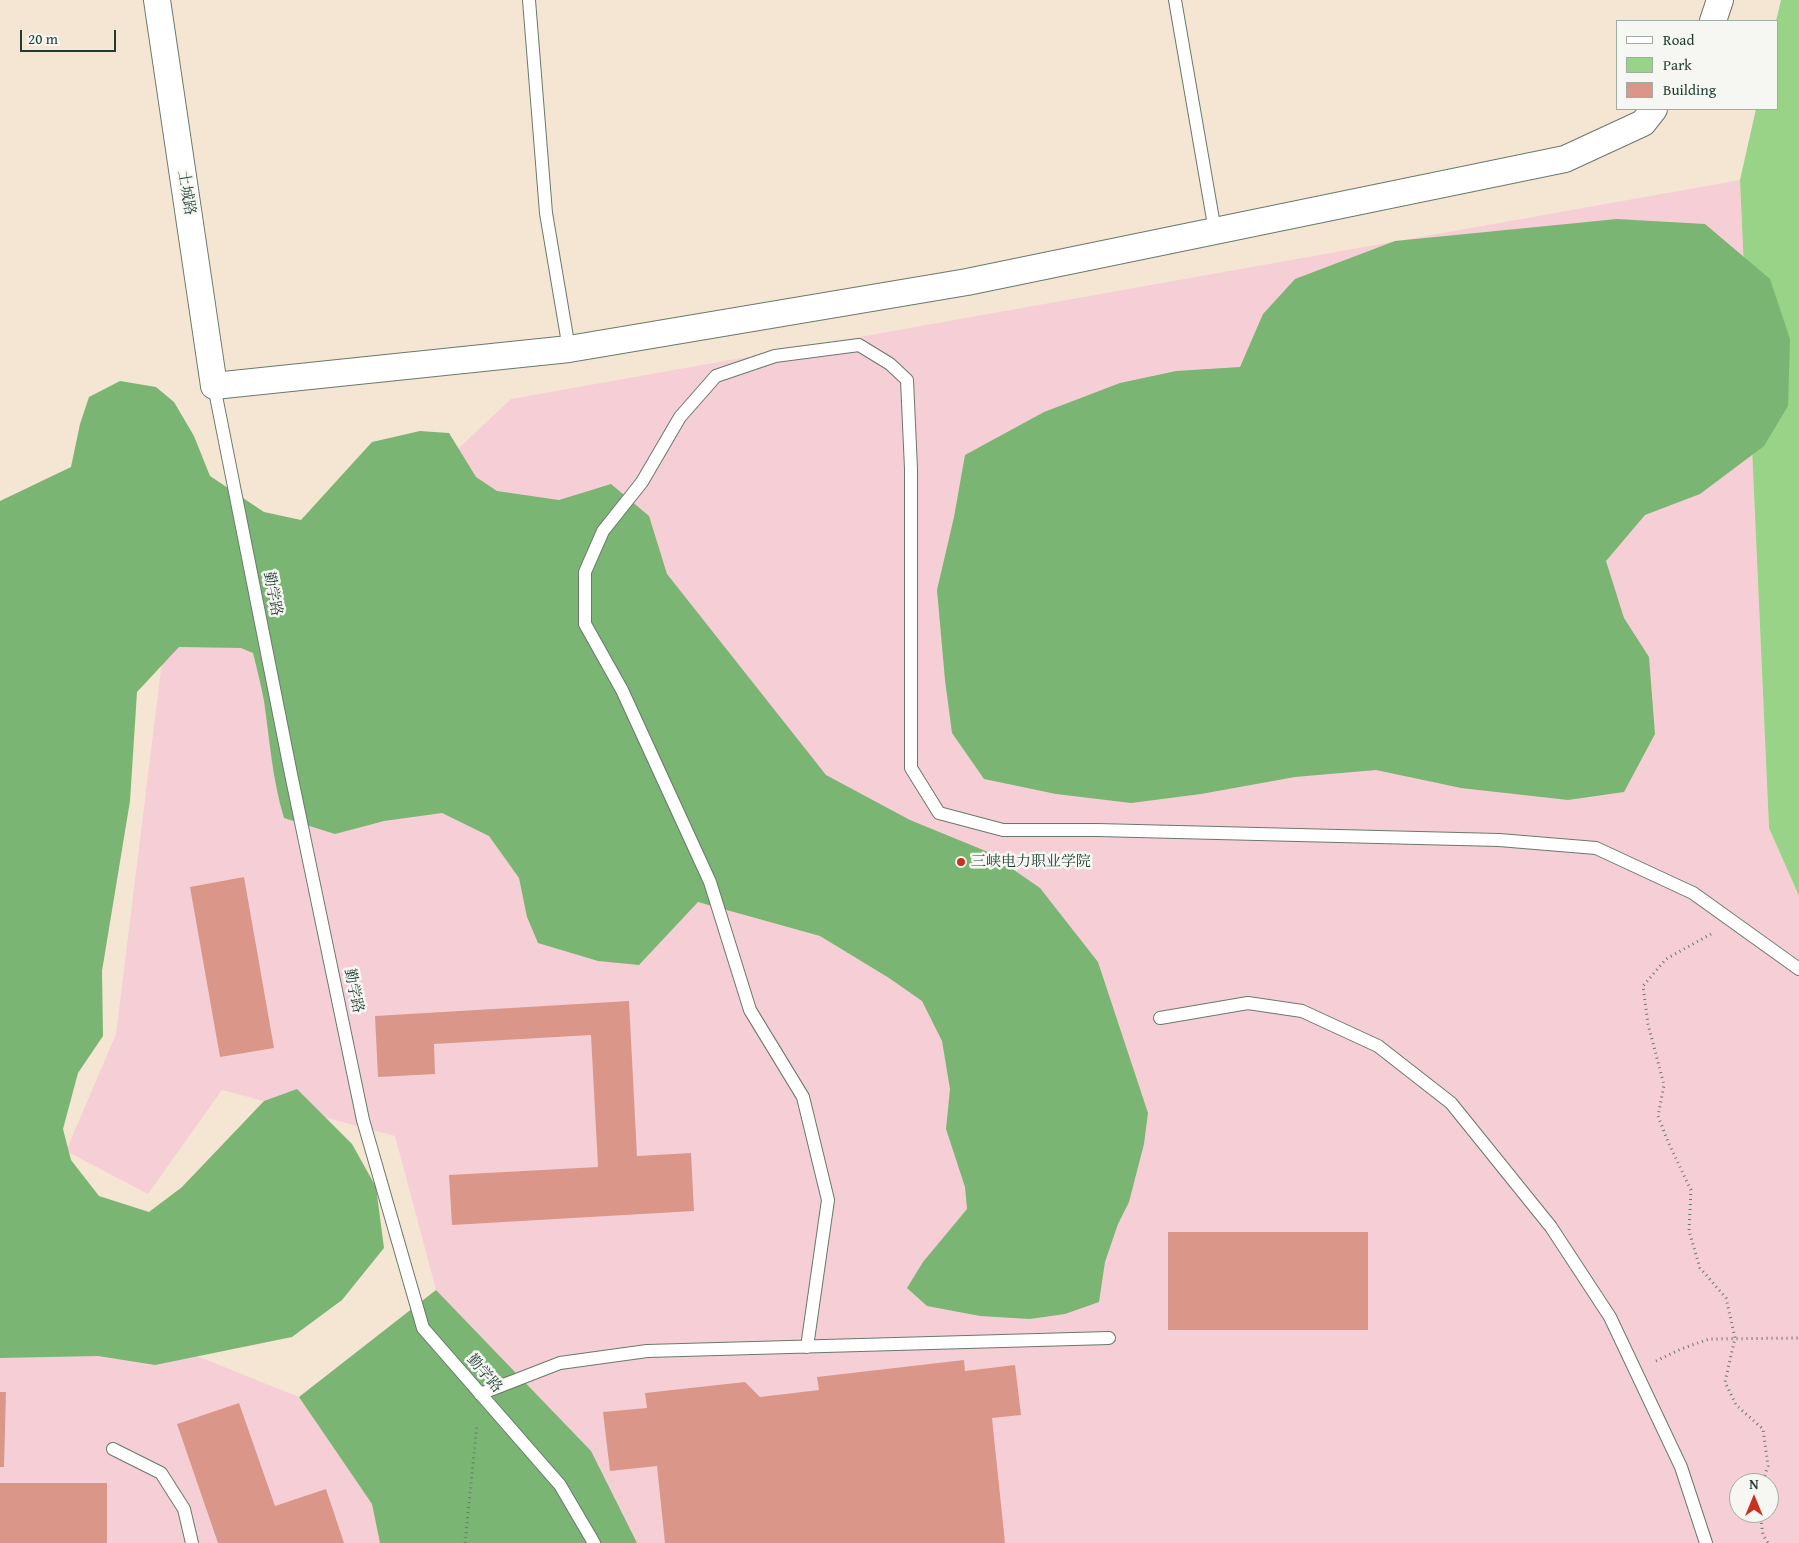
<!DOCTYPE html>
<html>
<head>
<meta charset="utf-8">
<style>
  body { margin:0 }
  #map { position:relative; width:1799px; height:1543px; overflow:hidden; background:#f5e6d3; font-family:"Gentium Book Plus",serif }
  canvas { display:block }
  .legend { position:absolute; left:1616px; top:20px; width:162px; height:90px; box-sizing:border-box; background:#f6f6f2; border:1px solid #a0aca6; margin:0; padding:6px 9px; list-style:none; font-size:15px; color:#1f3d34 }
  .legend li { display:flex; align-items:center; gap:10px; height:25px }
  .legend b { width:25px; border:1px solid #a0aca6 }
  .north { position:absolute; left:1729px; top:1473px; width:50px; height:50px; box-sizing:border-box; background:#f6f6f2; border:1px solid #a0aca6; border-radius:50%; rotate:0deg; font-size:14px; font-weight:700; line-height:20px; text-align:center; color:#1f3d34 }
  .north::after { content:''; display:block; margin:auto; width:18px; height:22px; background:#c8321e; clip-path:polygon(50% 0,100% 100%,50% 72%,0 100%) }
  .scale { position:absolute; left:20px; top:30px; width:96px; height:22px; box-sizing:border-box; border:2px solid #1f3d34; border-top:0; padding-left:6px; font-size:15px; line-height:18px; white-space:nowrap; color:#1f3d34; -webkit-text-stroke:4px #f6f6f2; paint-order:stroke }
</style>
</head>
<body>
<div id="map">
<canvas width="1799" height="1543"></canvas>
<ul class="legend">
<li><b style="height:6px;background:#fff"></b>Road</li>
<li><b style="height:14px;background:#99d387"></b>Park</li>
<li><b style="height:14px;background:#da9789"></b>Building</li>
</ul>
<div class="north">N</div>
<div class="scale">20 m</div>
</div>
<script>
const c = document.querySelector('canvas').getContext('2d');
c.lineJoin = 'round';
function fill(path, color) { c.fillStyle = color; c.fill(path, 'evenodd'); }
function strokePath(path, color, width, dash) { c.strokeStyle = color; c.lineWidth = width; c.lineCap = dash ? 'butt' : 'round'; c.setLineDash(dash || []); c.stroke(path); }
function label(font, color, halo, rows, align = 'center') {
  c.font = font + ' "Gentium Book Plus","Noto Serif SC",serif'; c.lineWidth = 5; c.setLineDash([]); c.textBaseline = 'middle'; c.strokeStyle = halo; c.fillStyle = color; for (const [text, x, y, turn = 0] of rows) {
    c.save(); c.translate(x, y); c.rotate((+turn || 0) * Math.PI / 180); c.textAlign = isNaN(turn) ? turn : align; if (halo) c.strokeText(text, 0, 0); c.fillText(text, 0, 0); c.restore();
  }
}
fill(new Path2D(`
  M1740 180 1769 828 1799 896V1543H0V1277L299 1397 436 1290 395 1136 222 1090 148 1194 66 1151 116 1034 165 637 288 608 511 399ZM1739 1483H1769V1513H1739Z`), '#f6cfd6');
fill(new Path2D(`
  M1781 0H1799V896L1769 828 1740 180 1756 109H1778V21H1776Z`), '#99d387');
fill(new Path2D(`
  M1617 219 1705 224 1770 279 1790 339 1788 406 1764 446 1700 494 1645 515 1606 561 1624 618 1649 657 1655 734 1624 792 1568 800 1461 788 1376 770 1295 777 1201 794 1131 803 1056 794 984 779 952 733 945 680 937 590 954 517 965 455 1044 412 1120 383 1176 371 1240 367 1263 314 1295 279 1395 241Z
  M120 381 156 387 174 402 194 436 210 476 264 512 301 520 372 442 420 431 449 433 476 477 497 491 559 500 611 484 649 516 667 574 826 775 910 820 988 852 1040 888 1098 962 1148 1113 1144 1144 1129 1202 1118 1224 1105 1262 1099 1302 1065 1314 1030 1319 980 1316 927 1306 907 1288 923 1262 967 1209 965 1187 946 1129 950 1089 942 1041 922 1001 889 978 820 936 698 902 639 965 598 961 538 943 527 917 519 878 489 836 442 813 384 821 335 834 284 818C272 778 270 742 264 701 261 685 257 669 253 653L241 648 179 647 137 692 130 801 102 971 103 1036 78 1073 63 1129 71 1160 99 1196 149 1212 182 1187 264 1101 297 1089 352 1144 376 1187 384 1248 342 1300 292 1337 155 1365 98 1356 0 1358V501L71 467 80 424 89 397Z
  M436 1290 591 1451 637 1543H380L372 1504 299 1397Z`), '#7ab574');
fill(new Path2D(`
  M244 877 274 1048 220 1057 190 887Z
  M629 1001 637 1156 691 1153 694 1211 452 1225 449 1175 598 1167 591 1035 434 1044 435 1074 378 1077 375 1016Z
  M1168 1232H1368V1330H1168Z
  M964 1360 965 1371 1015 1365 1021 1415 992 1418 1005 1543H665L657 1466 610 1471 603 1412 647 1408 645 1393 745 1382 760 1397 819 1390 817 1377Z
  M0 1392H6L4 1467H0Z
  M239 1403 275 1506 326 1489 344 1543H218L177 1424Z
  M0 1483H107V1543H0Z`), '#da9789');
const lane = new Path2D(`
  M529 0 546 213 569 349
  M1175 0 1215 231
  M214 386 291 774 363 1120 423 1328 560 1485 594 1543
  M1160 1018 1248 1003 1302 1011 1378 1046 1451 1103 1551 1227 1610 1317 1681 1467 1706 1543
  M807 1347 828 1200 803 1097 750 1010 710 882 622 690 585 624V572L603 531 642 482 680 417 716 376 775 356 859 345 890 364 907 380 911 469V768L939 813 1003 830H1097L1499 840 1596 848 1693 893 1799 969
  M480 1394 560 1363 647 1351 1109 1338
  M113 1449 161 1473 184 1509 192 1543`);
const street = new Path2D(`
  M157 0 214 386 569 349 967 282 1565 159 1643 123 1654 109
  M1713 21 1720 0`);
strokePath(lane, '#6a786c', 14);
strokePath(street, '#6a786c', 28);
strokePath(new Path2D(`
  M1711 934 1666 959 1643 986 1648 1024 1664 1085 1658 1116 1669 1144 1691 1190 1689 1231 1700 1268 1726 1298 1735 1338 1725 1382 1736 1405 1763 1429 1768 1466 1762 1483
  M1656 1361 1681 1349 1709 1339 1799 1338
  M1760 1513 1763 1535 1768 1543
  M465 1543 477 1424`), '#6a786c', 3, [1, 4]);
strokePath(lane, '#fff', 12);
strokePath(street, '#fff', 26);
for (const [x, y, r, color] of [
  [961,862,5,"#c8321e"]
]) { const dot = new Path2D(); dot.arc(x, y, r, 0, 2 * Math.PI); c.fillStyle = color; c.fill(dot); strokePath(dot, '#f6f6f2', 2); }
label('15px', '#1f3d34', '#f6f6f2', [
  ["土城路",186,193,81],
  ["勤学路",272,594,79],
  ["勤学路",353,991,78],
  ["勤学路",484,1374,49]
]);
label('15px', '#1f3d34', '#f6f6f2', [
  ["三峡电力职业学院",971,862]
], 'left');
</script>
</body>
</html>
